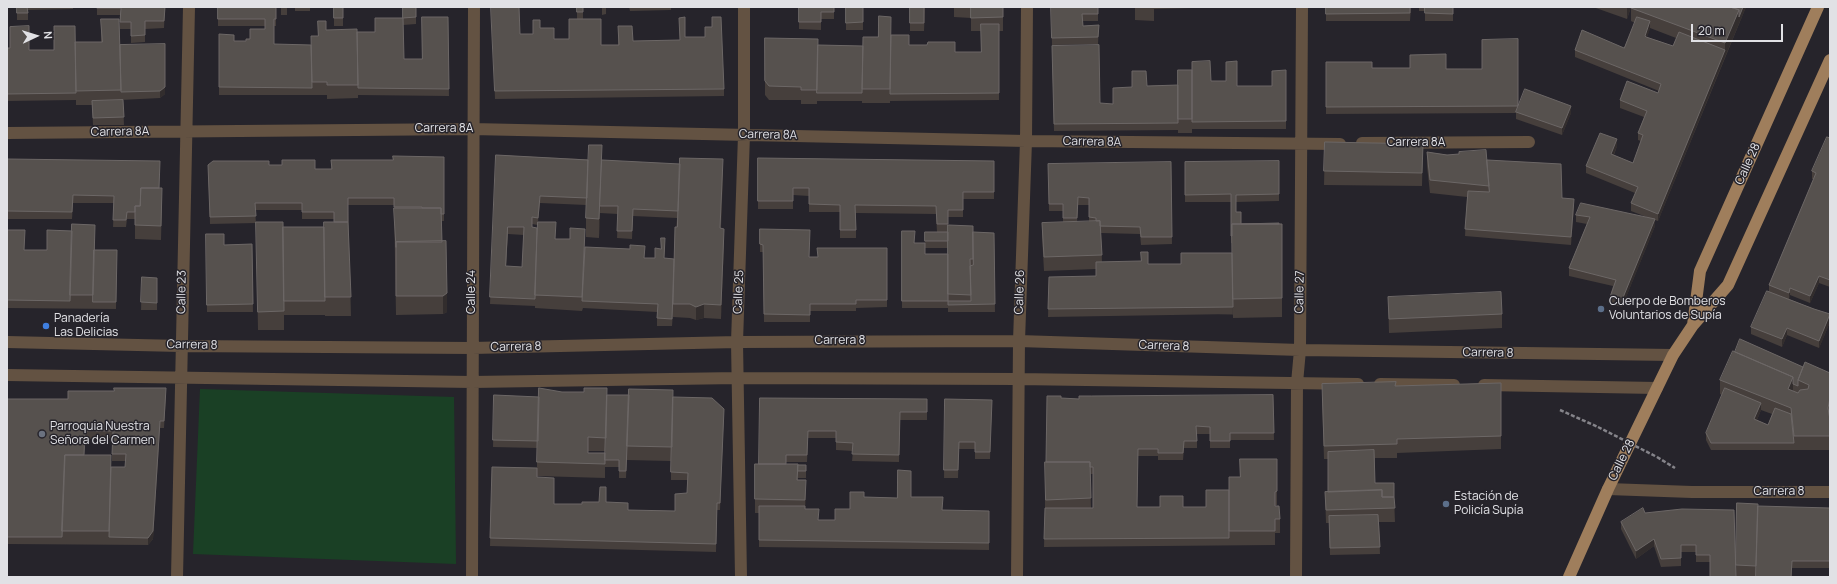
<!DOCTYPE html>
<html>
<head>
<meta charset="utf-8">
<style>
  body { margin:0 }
  #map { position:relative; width:1837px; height:584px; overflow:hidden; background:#26242b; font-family:Manrope,sans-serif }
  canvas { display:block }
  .frame { position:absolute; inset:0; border:8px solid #e1e1e5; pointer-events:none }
  .north { position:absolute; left:16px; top:16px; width:40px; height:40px; -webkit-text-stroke:3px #26242b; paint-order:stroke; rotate:86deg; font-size:11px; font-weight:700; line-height:16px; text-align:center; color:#e1e1e5 }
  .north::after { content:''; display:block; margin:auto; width:14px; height:18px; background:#e1e1e5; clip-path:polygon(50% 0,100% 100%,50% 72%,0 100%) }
  .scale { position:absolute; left:1691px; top:24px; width:92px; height:18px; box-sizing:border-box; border:2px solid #e1e1e5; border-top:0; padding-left:5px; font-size:12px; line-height:14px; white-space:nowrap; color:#e1e1e5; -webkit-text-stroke:3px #26242b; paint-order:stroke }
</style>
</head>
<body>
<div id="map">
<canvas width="1837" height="584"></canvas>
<div class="frame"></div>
<div class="north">N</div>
<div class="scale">20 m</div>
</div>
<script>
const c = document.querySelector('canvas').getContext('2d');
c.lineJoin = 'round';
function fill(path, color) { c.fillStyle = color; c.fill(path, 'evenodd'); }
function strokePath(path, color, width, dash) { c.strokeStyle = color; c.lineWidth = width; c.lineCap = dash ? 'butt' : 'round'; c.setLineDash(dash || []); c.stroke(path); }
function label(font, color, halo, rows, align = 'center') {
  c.font = font + ' Manrope,sans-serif'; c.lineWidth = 3; c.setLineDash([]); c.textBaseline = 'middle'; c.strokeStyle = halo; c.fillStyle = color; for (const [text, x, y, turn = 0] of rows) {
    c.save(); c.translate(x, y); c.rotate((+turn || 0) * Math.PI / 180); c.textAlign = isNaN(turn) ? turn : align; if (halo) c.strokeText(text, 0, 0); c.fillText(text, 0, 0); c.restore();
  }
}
fill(new Path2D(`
  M200 389 454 397 456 564 193 554Z`), '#1a4025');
strokePath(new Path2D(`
  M1560 410 1598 427
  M1657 457 1675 468`), '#85848a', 2.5, [4, 2]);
strokePath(new Path2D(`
  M7 133 472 129 1026 141 1340 144
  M1362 143 1529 142
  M7 342 181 346 472 348 737 342 1019 341 1300 350 1673 355
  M7 375 472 382 738 378 1018 379 1358 384
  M1380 384 1454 385
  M1484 385 1657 388
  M1608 489 1692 492H1830
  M177 577 189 7
  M472 577 474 7
  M741 577 737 342 744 135V7
  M1017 577 1019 341 1026 141 1027 7
  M1296 577 1297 383 1300 350 1302 7`), '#635242', 12);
strokePath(new Path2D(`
  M1693 325 1700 271 1818 7
  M1569 577 1608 489 1673 355 1693 325 1728 285 1830 60`), '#9f7e5c', 12);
strokePath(new Path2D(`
  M1598 427 1657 457`), '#85848a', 2.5, [4, 2]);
fill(new Path2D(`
  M14 7H73V9L28 10V20H17V8H14Z
  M97 7H120L121 13 165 7 164 28 145 29V42L131 43V29H120V15H97Z
  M218 7H276V26H274V44L311 45 318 36 326 30 358 53 375 32 403 18 416 7V24L403 25 404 59H422L448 17 449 96 358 95V98L327 99V95H219V34L234 41H246L265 29V26H218Z
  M281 7H287V15H281Z
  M295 7H310V11H295Z
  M334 7H343V26H334Z
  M491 7 520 34H533L540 28 554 39 601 45H618V26L633 41 680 40 685 37 724 89V96L495 99Z
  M537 7H671V10L630 11 629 7 606 8V14L602 15V8H583V19H577V7L537 8Z
  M799 7H834V19H821V30L799 29Z
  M846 7H863V30H846Z
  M910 7H925L924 31H910Z
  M927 7H1003V31H999V100L890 101V103H862V101H817V75V104H801V100H769L765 95V38L818 45 863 46 878 37 891 35 909 45 955 52H981V31H971V18L954 17V8Z
  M1051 7H1098V21H1083V26L1099 25 1098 44 1052 45Z
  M1135 7H1192V8L1154 9V21L1135 20Z
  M1213 7H1236L1213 8Z
  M1326 7H1453V21H1425V11H1419V8H1411L1410 21H1326Z
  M1593 7H1631L1627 19Z
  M1631 7H1746L1658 221 1655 220V226L1622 307 1610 304V297L1613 286 1569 276V268L1587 224 1576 222V215L1649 218 1631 211V203L1635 193 1586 173V166L1617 146 1614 155 1633 163 1641 141 1638 140V133L1644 117 1620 108V100L1658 93 1659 91 1575 57V50L1624 48 1635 23 1631 21ZM1650 28 1676 38 1673 46 1647 37Z
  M101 19 120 45 165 94 160 98 121 100V93V100H123L124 125H93L92 105H76V100L7 101V48L29 50 75 70 101 42Z
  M1518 39V106L1571 113 1562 135 1516 119V113L1326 114V62L1372 68 1482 69Z
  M1052 46 1100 103 1113 104 1147 86 1178 85 1211 81 1237 86H1272L1286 70V129H1192V133H1178V130L1054 131Z
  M1830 138V287L1819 283 1810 303 1790 295 1789 299 1814 309 1830 314V322L1819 348 1787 335 1782 347 1751 334V327L1769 291V285L1814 179H1812V171Z
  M1325 142 1423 144 1422 186 1324 185Z
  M1427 152 1487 160 1562 198 1574 206 1571 245 1465 236 1467 197 1430 193 1427 166Z
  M496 155 602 160 723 173 721 228 724 242 721 319 704 318 696 320 690 318 673 317V313L672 326H657V312L583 308 582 311 535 308V306L490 304ZM540 203 586 205V237L599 238 600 213 618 214 617 238 632 239 633 216 677 218 674 259 664 258 665 245 661 249 655 258H645L585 247 556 239 538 222ZM532 224 538 225 537 228 532 227ZM508 234 524 235 522 267 506 266Z
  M444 157V221H441L442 242 447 312 443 314 396 315 394 205H348L351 316H325V315H284V330H258L256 222 283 227H324L334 222V219H302V210H255L256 223 210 224 208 165H269L315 169H331V160H393Z
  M758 158 994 161V199H963V217H948V225L973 232 994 233 995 312H948V308H902V231L915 243H925V232H937L936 214 856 213V238H840V212H809V196L793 195V209H758ZM925 248H948V254H925Z
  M7 159 159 188 162 201 161 240 135 239V219H127L126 227H113L114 203H73L72 219H7Z
  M1279 161V201L1236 202V212L1241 224H1282V317L1233 318 1232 275 1233 314 1048 317 1049 277 1096 276V269L1044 271 1042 236V223L1063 222V211H1049L1048 164 1171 162 1172 244 1141 245 1140 234 1101 233 1102 262 1148 264H1181L1232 253V243H1231V202H1185V162ZM1078 205H1089V222H1077Z
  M760 229 809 257H817L887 248V307L856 308V311H810V322H764L763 252H760Z
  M7 230 24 250H47L95 239 94 266 117 250 116 309 7 308Z
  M206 234 224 245 252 244 253 312H207Z
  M142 277 157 278V310H141Z
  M1388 297 1502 314V328L1389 333Z
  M1735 352 1803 367 1830 373V450H1711L1706 440V433L1722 395 1720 394V380ZM1761 410 1772 414 1768 425 1757 420Z
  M1501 383V449L1397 453V458H1375V483L1394 497 1395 522H1379L1380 554 1330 555 1329 523H1326L1325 492H1328V459H1324L1322 398 1396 386Z
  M562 392 607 395 673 397 724 409 720 510H717L716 552 490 546 492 467 537 468V448L493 447 494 395 539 397ZM588 451H605V453H588ZM627 454V460L671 461V480H688L687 493 675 511 628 510 606 502 582 504H554L537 477V476L605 478V467H619V478H626Z
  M166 395 164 428H160L153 539 148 545 7 544V399H68ZM112 438V461H126L125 467H111L84 455 85 439Z
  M1273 395 1274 440H1230V448H1210V434H1197V448H1184L1183 460H1158V456H1138L1137 507H1206L1229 490 1240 477 1277 459V505H1275L1280 519V533H1275V545L1044 547 1045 508V462H1046L1061 398 1079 399ZM1090 474H1093V508H1091Z
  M760 398 927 399V420H900L899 462 852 461 853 451 836 450V438H808L807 462H786V464L806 465V478H798V480L806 493 805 509 819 520H835L850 509 864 497 897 498 911 497 943 510 989 511V550L759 547V513H755V464H759Z
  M945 399 992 400 990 459H975V449H959L958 478H944Z
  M1737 503 1758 516 1830 508V568H1792V577H1736Z
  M1734 510 1710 562H1696V552H1681V566L1661 567 1654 546 1636 559 1621 529V522L1645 513Z`), '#463f3c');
fill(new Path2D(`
  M1627 7H1631L1627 19Z
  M1743 7H1746L1725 57V43L1739 10Z
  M1650 21V29L1645 43V36Z
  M1725 50V57L1658 221V214Z
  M165 87V94L160 98V91Z
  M1571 106V113L1562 135V128Z
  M1617 139V146L1611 161V154Z
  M602 145V164L599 238V219Z
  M723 159V173L720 242V228Z
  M1574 199V206L1571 245V237Z
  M1655 219V226L1622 307V300Z
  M724 229V242L721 319V305Z
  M1819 276V283L1810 303V296Z
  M1790 288V295L1789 300V293Z
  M447 293V312L443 314V296Z
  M704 304V318L696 320V307Z
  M1830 314V322L1819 348V341Z
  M1787 328V335L1782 347V339Z
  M1793 377V391L1788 389Z
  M1761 403V410L1754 427V419Z
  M160 421 153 539 148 545V538Z
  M806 480V493L805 514V500Z
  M1654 539V546L1636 559V551Z`), '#322d2d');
const building = new Path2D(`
  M17 7H27L28 13H17Z
  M97 7H120L121 8H97Z
  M165 7 164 21H145V35L131 36V22H120L121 8Z
  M218 7H276V19H274V44L311 45 312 88 219 87V34L234 35V41H246V39H250V29H265V19H218Z
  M334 7H343V18H334Z
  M403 7H416V17L403 18Z
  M491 7H519L520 34H533V20H540V28H554V39H569V19H601V45H619L618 26H632L633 41 680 40 679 18 685 17V37H705V27H712V17H721L724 89 495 91Z
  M577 7H583V12H577Z
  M799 7H834V12H821V22H799Z
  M846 7H863V22L846 23Z
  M910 7H924V23H910Z
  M971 7H1003V17L971 18Z
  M1051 7H1098V14H1082L1083 26 1099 25 1098 37 1052 38Z
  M1326 7H1410V13L1326 14Z
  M1425 7H1453V14L1425 13Z
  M1631 7H1730L1739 10 1725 43 1631 8Z
  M1730 7H1743L1739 17V10Z
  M879 16 891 17 890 89H862L863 37H878Z
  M422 17H448L449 89 358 88 357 32H375V18H403L404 59H422Z
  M1637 17 1650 21 1645 36 1646 37 1673 46 1679 32 1725 50 1658 214 1631 203 1638 187 1586 166 1600 133 1617 139 1611 154 1633 163 1643 135 1638 133 1647 111 1620 100 1627 81 1658 93 1661 84 1575 50 1582 30 1624 48Z
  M101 19H119L121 90 76 91 75 42H102Z
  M318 21H326V30L357 29 358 85H327V82H312L311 36H318Z
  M981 24H999V93L890 94 891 35H909V45H927L928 42H955V52H981Z
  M29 26V50H54V26H75L76 93 7 94V48H10V27Z
  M765 38 818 39 817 90H801V87L769 86 765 81Z
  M1518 39V106L1326 107V62H1372V68H1410V55L1446 54V69H1482V40Z
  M165 44V87L160 91 121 92 120 45Z
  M818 45 863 46 862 93H817Z
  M1099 45 1100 103 1113 104V88L1132 87V71H1146L1147 86 1178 85V123L1054 124 1052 46Z
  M1210 61 1211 81H1226V62L1237 61V86H1272V71L1286 70V121L1192 122V62Z
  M1178 70H1192V119H1178Z
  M1525 89 1571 106 1562 128 1516 112Z
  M123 100 124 117 93 118 92 101Z
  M1827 137 1830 138V280L1819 276 1810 296 1790 288 1789 293 1769 285 1816 173 1812 171Z
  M1325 142 1423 144 1422 173 1324 171Z
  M589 145H602L599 219 586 218Z
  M1486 150 1489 186 1430 180 1427 152 1447 155 1459 154V152Z
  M496 155 588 160 587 198 540 196 538 218 532 217V227L537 228 535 299 490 297ZM508 227H524L522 267 506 266Z
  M393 156 444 157V214H441V208H422V207H394V198H348V222H334V212H302V203H255L256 216 210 217 208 165 213 161H269V165H282V160H315V169H332L331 160H393Z
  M680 158 723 159 720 228 724 229 721 305 704 304 696 307 690 304H673L675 227H677Z
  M758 158 994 161V192H963V210H948V224H937L936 206 855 205 856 230H840V205L809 204V188H793V201H758Z
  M7 159 160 161 159 188H141L140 206H135V212H127L126 220H113L114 196 73 195 72 212 7 211Z
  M602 160 680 164 678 211 633 209 632 231H617L618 206H600Z
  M1487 160 1561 164 1562 198 1574 199 1571 237 1465 229 1468 191 1489 192Z
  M1279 161V194L1236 195V212H1241V224L1279 223V224H1232V236H1231V194L1185 195V162Z
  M1171 162 1172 237H1141L1140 227 1100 226V221H1096V218L1089 217V198L1078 197 1077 218H1063V204H1049L1048 164Z
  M141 188H162L161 226 135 225V206H140Z
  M1581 203 1655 219 1622 300 1610 297 1616 280 1569 268 1590 217 1576 215Z
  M394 208H441L442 242H396V247Z
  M1100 221 1102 255 1044 257 1042 223Z
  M256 222H283L284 311 258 312Z
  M324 222H348L351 297H325Z
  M538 222H556L555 239H570V228L585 229 582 297 535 295Z
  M72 224 95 225 93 295H70Z
  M1232 224H1282V298L1233 299Z
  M948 225 973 226V259H970L971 295 948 294Z
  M283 227H324L325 301H284Z
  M760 229 810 230 809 257H818L817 248H887V300H856V304H810V315L764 314 763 245 760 244Z
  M7 230H25L24 250H47V230L72 231 70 301 7 300Z
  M902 231H915L914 243H925V254H948V301H902Z
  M925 232H948V241H925Z
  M973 232 994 233 995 304 948 305V301H971L970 266 973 265Z
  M206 234H224V245L252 244 253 304 207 305Z
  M661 238H665L664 258 674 259 672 319 657 318 658 304 582 301 585 247 630 249V245L645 246 644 258H655V248L661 249Z
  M446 241 447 293 443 296H396V242Z
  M94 250H117L116 302H93Z
  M1141 252H1148V264H1181V253H1232L1233 307 1048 309 1049 277 1096 276V262L1141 261Z
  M142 277 157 278V303L141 302Z
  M1767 291 1814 309 1830 314 1819 341 1787 328 1782 339 1751 327Z
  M1501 292 1502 314 1389 319 1388 297Z
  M1740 339 1803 367 1798 380V386L1793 384V377L1735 352Z
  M1733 351 1793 377 1788 389 1798 393 1800 390 1808 389 1809 385 1798 380 1805 362 1830 373V398L1828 408 1830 420V436H1794L1791 408 1720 380Z
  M1396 382 1395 386 1501 383V436L1397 439V444L1324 446 1322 384Z
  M114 388H166L164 421H160L153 531 148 538 109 537 111 467H125L126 454H112L113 431H85L84 455H65L62 537H7V399H68V391H114Z
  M539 388 562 392H584V388H607L606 438 588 437V453H605V464L537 462Z
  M1725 388 1761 403 1754 419 1768 425 1775 408 1791 414 1794 443H1711L1706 433Z
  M629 389 673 390 672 447 627 446Z
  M494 395 539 397 538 441 493 440Z
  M607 395H629L626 471H619V460H605Z
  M1273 395 1274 433H1230V441H1210V427L1196 426 1197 441H1184L1183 453H1158V449H1138L1137 507H1160V496H1183V507H1206V490H1229V538L1044 539 1045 508H1093V467H1090V462H1046L1047 396H1061V398L1079 399V396H1091Z
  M673 397 712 398 724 409 720 503H717L716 544 490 538 492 467 537 468V477L554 478V504H582V502H599L600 487H606V502L628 503V510L675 511V494L687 493 688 473 671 472Z
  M760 398 927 399V412H900L899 455 852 454 853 443 836 442V431H808L807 455H786V464H759Z
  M945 399 992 400 990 452H975V442H959L958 470H944Z
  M1830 405V420L1829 411Z
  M1374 450 1375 483H1394V497H1382V490L1328 492V452Z
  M65 455H111L109 531H62Z
  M1240 459H1277V491L1275 492V506H1279L1280 519H1275V531H1229V477H1240Z
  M1045 462H1090L1091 498 1046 500Z
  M755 464H798L797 480H806L805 500 755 499Z
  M798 465H806V471H798Z
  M898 470 911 471V497H943L942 510 989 511V543L759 540V506H805V509H819L818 520H835V509H850V492H864V497L897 498Z
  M1382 490V497H1394L1395 508 1326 510 1325 492Z
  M1737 503 1758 504 1756 566 1736 565Z
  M1758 506 1830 508V561H1792L1791 577H1756Z
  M1643 508 1645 513 1682 509 1734 510 1736 577H1710V555H1696V545H1681V558L1661 559 1654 539 1636 551 1621 522Z
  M1378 515 1380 547 1330 548 1329 516Z`);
fill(building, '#56514e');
strokePath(building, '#6c6766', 1);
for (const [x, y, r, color] of [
  [1601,309,4,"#5c6f8a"],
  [46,326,4,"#3f7fe0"],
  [42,434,4,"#6b7280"],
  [1446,504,4,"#5c6f8a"]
]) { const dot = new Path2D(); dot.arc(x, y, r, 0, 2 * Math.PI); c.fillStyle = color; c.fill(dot); strokePath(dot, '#26242b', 1.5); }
label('12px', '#e1e1e5', '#26242b', [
  ["Carrera 8A",444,129],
  ["Carrera 8A",120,132,-1],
  ["Carrera 8A",768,135,1],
  ["Carrera 8A",1092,142,1],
  ["Carrera 8A",1416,143],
  ["Calle 28",1748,164,-66],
  ["Calle 23",182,292,-89],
  ["Calle 24",472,292,-90],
  ["Calle 25",739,292,-88],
  ["Calle 26",1020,292,-88],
  ["Calle 27",1300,292,-89],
  ["Carrera 8",840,341],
  ["Carrera 8",192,345,1],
  ["Carrera 8",1164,346,2],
  ["Carrera 8",516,347,-1],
  ["Carrera 8",1488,353,1],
  ["Calle 28",1622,460,-64],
  ["Carrera 8",1779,492]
]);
label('12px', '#e1e1e5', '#26242b', [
  ["Cuerpo de Bomberos",1609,302],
  ["Voluntarios de Supía",1609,316],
  ["Panadería",54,319],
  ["Las Delicias",54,333],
  ["Parroquia Nuestra",50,427],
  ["Señora del Carmen",50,441],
  ["Estación de",1454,497],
  ["Policía Supía",1454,511]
], 'left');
</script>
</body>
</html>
